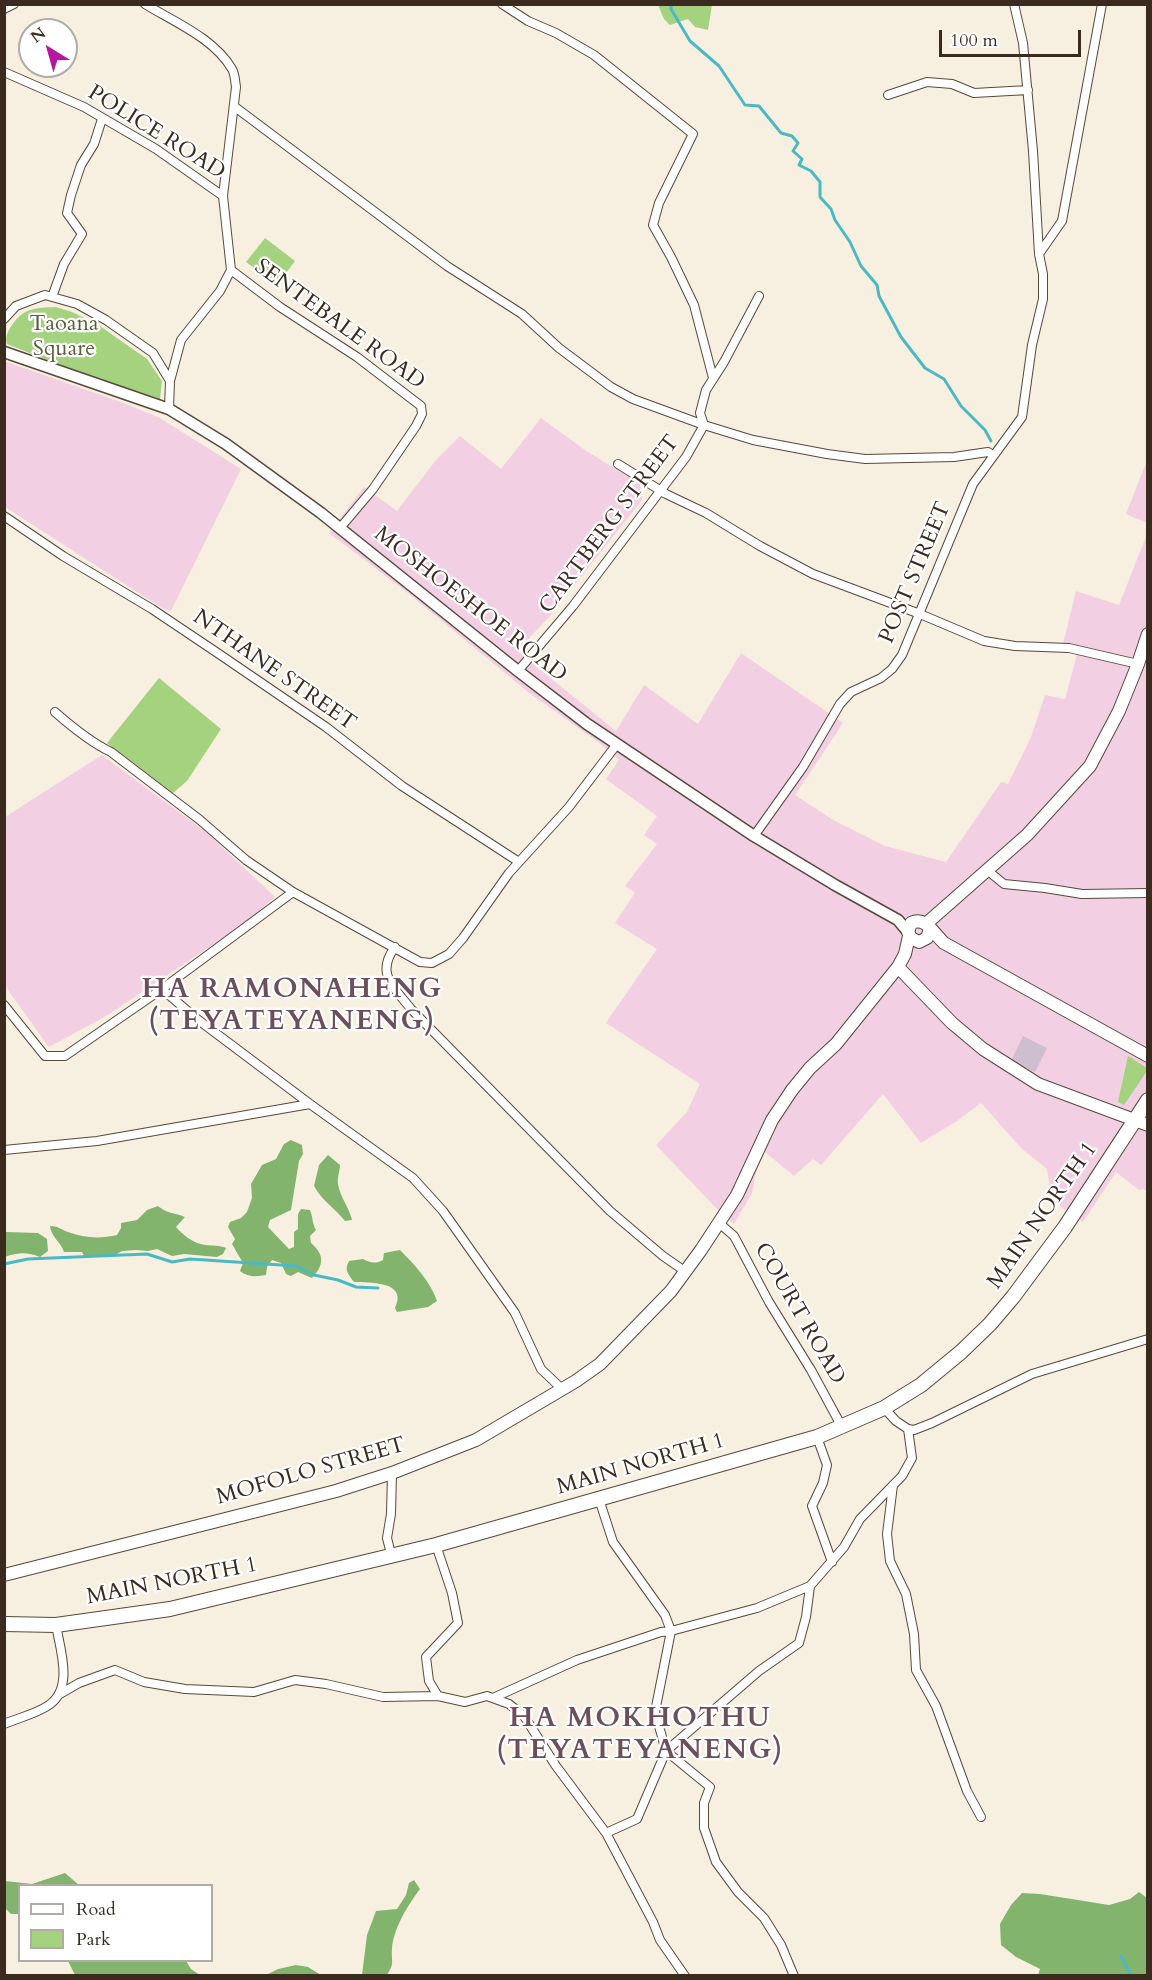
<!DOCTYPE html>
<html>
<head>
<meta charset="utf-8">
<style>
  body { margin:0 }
  #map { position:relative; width:1152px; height:1980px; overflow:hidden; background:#f7f0e0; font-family:Cardo,serif }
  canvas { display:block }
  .frame { position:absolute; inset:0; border:6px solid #3b2a1e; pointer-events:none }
  .legend { position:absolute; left:18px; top:1884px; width:195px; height:78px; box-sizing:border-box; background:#fff; border:2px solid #b1aaa5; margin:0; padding:8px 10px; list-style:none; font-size:18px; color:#3b2a1e }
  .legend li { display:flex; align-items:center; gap:12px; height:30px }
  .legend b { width:30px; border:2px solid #b1aaa5 }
  .north { position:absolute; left:18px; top:18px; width:60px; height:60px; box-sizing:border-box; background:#fff; border:2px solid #b1aaa5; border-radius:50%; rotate:323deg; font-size:16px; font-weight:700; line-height:24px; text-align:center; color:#3b2a1e }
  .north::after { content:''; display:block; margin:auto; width:21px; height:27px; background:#b5179e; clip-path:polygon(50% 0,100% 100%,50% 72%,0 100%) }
  .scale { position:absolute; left:939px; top:30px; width:142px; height:27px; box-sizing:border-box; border:3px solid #3b2a1e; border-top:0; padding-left:8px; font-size:18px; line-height:21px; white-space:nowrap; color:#3b2a1e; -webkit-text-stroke:4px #fff; paint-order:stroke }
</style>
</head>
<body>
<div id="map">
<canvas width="1152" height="1980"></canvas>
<div class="frame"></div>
<ul class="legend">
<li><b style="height:8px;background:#fff"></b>Road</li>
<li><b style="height:16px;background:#a4d27f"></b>Park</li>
</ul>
<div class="north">N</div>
<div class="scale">100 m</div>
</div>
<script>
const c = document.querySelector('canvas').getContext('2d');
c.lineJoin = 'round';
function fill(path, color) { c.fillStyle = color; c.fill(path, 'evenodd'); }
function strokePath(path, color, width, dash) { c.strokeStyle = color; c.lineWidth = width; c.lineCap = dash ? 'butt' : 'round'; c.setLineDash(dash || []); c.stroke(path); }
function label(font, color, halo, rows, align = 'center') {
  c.font = font + ' Cardo,serif'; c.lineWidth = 4.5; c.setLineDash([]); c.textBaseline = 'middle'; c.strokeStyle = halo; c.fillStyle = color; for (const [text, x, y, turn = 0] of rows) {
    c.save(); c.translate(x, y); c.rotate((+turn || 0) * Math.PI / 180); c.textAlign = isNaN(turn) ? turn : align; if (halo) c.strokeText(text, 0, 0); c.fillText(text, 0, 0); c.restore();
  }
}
fill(new Path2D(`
  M4 361 121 402 160 418 241 469 171 611 162 608 5 507Z
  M541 418 585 450 640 484 642 500 550 616 517 651 616 731 644 685 698 724 741 653 843 723 795 795 833 820 885 846 946 862 1001 782 1008 784 1031 737 1045 695 1065 699 1079 647 1063 644 1076 591 1119 605 1147 534V1192L1143 1189 1139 1190 1116 1172 1083 1222 1061 1207 1050 1188 1047 1169 1022 1149 981 1103 957 1121 921 1143 883 1094 821 1165 813 1159 794 1176 765 1152 756 1172 752 1193 734 1224 715 1207 656 1145 687 1112 700 1084 606 1023 657 949 615 923 635 893 625 886 657 844 644 835 657 816 606 779 619 760 598 742 528 692 408 593 329 533 364 487 397 511 436 460 460 436 501 469Z
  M1147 460 1148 523H1147L1126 514Z
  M102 755 206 832 275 897 248 921 108 1015 49 1047 5 986V817Z`), '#f2cfe2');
fill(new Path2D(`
  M1023 1036 1047 1048 1035 1072 1011 1061Z`), '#cfbdd0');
fill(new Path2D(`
  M658 5H712L708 30 695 27 688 19 670 25 664 19Z
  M265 238 295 261 277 285 246 262Z
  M56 307 72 312 97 324 147 359 162 381 160 399 70 369 7 344C5 337 8 331 12 325 25 307 35 308 56 307Z
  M159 678 221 729 187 781 173 793 107 743Z
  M1128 1056 1147 1068V1071L1124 1105 1118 1102Z`), '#a4d27f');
fill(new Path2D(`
  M291 1140 302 1145 303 1154 299 1161 291 1210 270 1220 268 1227 289 1249 294 1247V1232L298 1229V1214L301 1209 310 1210C313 1217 312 1223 316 1230L310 1236 311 1243C325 1255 324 1265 312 1278L298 1272 291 1276 286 1274 281 1263 272 1260 267 1267 266 1275C257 1277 247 1277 240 1271L243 1263 232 1244 235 1239 228 1227 230 1222 241 1218 247 1212 252 1198 251 1184 262 1165 276 1159 284 1144Z
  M328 1155 340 1165C340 1171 337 1177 338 1184 340 1197 349 1207 352 1220L345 1221C335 1208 322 1201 314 1186L319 1165Z
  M158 1206C169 1215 174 1212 185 1217L176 1227C183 1235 194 1244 206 1245 213 1246 219 1245 226 1248L223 1254 217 1257 184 1254 172 1256 157 1249 148 1251 136 1250 122 1251 115 1255 84 1256 82 1252H64C61 1242 51 1237 50 1226 58 1226 60 1229 68 1232 84 1238 100 1239 117 1235L121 1228V1223L137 1220 147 1210Z
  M5 1232 38 1233 47 1239 48 1251 40 1257C27 1252 18 1252 5 1257Z
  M400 1250C415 1265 430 1281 437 1301L428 1307 397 1312 395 1308C408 1281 371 1283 354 1282 348 1274 344 1270 349 1261L363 1259C370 1263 375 1264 383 1260L384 1253Z
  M65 1873 79 1885 20 1886 19 1914H11L5 1908V1881L32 1884Z
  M414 1880 420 1889C408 1905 393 1929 392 1949 391 1962 395 1963 387 1975H362L367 1935 376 1911 397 1909 406 1895 409 1883Z
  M1139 1892 1147 1898V1975H1038L1040 1969 1016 1957 1001 1945 1000 1924 1011 1905 1022 1893 1040 1894 1109 1905 1130 1899Z
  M68 1961H186L191 1969 200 1975H75Z
  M296 1965 308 1967 321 1975H266L278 1969Z`), '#83b46e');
strokePath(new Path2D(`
  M671 4V9L690 41 719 66 745 105 759 106 781 133 792 136 798 143 793 151 802 159 799 165 811 171 820 182V197L831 209 835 220 850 242 861 266 877 285 879 296 901 337 925 368 944 379 961 406 985 430 991 441
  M4 1264 28 1259 147 1254 172 1262 190 1259 296 1266 314 1275 338 1280 356 1287 378 1288
  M1121 1956 1131 1976`), '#4bb9c4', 3);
const minor = new Path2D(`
  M145 4C174 22 214 38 232 69 235 74 235 81 236 87L223 196 231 270 220 291 181 340 170 381
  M502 4 528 21 556 33 594 55 693 134 659 203 653 225 671 257 694 305 713 378
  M4 9 14 4
  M4 72 84 107 156 149 223 196
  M888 95 927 82 952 84 974 93 1028 90
  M235 107 447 266 522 314 559 348 611 387 633 399 704 425 753 440 827 454 865 459 954 457 988 452 993 455
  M1039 254 1062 221 1102 4
  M231 270 280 307 357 357 421 406 422 414 416 426 373 489 340 528
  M52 297 64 264 82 234 67 213 71 195 81 165 94 144 102 119
  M4 319 16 306 45 295 77 304 106 320 153 353 170 381 169 409
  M618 464 666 494 706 513 760 546 813 574 920 614 984 641 1015 646 1069 648 1138 664
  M4 516 63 556 152 609 222 656 326 727 402 786 519 862
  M518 671 573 606 686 457 704 425 700 413 706 390 724 362 759 296
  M55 712C72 727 90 742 111 752L200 820 246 860 293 892 420 962 432 963 449 954 463 938 509 873 569 807 617 744
  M754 836 803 767 840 704 851 692 881 678 892 669 902 655 973 484 1022 417 1032 345 1043 299V274L1039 254 1033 151 1023 43 1014 4
  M987 870 1004 884 1045 888 1082 894 1148 893
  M395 947C375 974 394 987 411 1009L610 1211 663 1256 686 1272
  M162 989 197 1019 310 1104 413 1178 443 1211 515 1313 541 1369 562 1389
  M4 1005 45 1056H65L162 989 293 892
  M4 1150 97 1141 310 1104
  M719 1223 734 1236 769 1302 811 1370 842 1427
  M884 1408 896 1421 908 1429 914 1430 932 1423 1032 1374 1148 1339
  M817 1437 827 1465 823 1483 812 1506 832 1562
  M893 1485 887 1534 890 1561 906 1594 914 1634 916 1670 936 1706 967 1791 981 1817
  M599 1499 613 1542 665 1615 671 1631 655 1712 666 1751 637 1819 606 1833
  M436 1545 452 1593 458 1623 426 1657 429 1681 438 1696 465 1702 487 1696 509 1704 524 1716 556 1766 606 1833 653 1922 660 1940 685 1976
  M391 1554 387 1538 391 1514 392 1473
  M60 1694 79 1683 115 1670 144 1682 185 1689 254 1692 295 1680 326 1684 383 1697 438 1696
  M493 1698 577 1660 661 1632 671 1631 757 1608 810 1586 844 1547 860 1519 902 1476 912 1458 908 1429
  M4 1724C18 1718 36 1714 49 1705 74 1688 60 1649 56 1625
  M794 1976 781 1945 764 1918 738 1892 716 1862 704 1828V1803L710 1787 666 1751 759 1671 799 1643 806 1617 810 1586`);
const tertiary = new Path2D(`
  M4 352 169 409 226 444 321 513 518 671 587 724 754 836 835 885 898 920 908 932`);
const secondary = new Path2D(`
  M927 923 1027 835 1090 766 1119 711 1138 664 1148 634
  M930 929 927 938 919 942 911 938 908 932 911 923C926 916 933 933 944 943L1148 1056
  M898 967 952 1023 983 1049 1038 1084 1148 1125
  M4 1575 336 1491 392 1473 476 1440 576 1381 600 1364 671 1291 701 1250 737 1195 772 1120 792 1090 810 1068 836 1044 898 967 905 954 909 936`);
const primary = new Path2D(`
  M4 1624 56 1625 170 1609 436 1545 817 1437 884 1408 921 1385 961 1352 990 1324 1013 1297 1065 1227 1148 1100`);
strokePath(minor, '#57483b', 10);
strokePath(tertiary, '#57483b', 13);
strokePath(secondary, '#57483b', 14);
strokePath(primary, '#57483b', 16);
strokePath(minor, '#fff', 8);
strokePath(tertiary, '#fff', 10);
strokePath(secondary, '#fff', 12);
strokePath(primary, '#fff', 14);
label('22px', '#3b2a1e', '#fff', [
  ["POLICE ROAD",156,133,32],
  ["SENTEBALE ROAD",339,325,36],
  ["CARTBERG STREET",610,525,-53],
  ["POST STREET",916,573,-67],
  ["MOSHOESHOE ROAD",470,605,38],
  ["NTHANE STREET",274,671,35],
  ["MAIN NORTH 1",1043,1216,-55],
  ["COURT ROAD",799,1314,60],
  ["MAIN NORTH 1",641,1465,-16],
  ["MOFOLO STREET",311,1472,-16],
  ["MAIN NORTH 1",172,1582,-11]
]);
label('22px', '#5a5c3b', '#fff', [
  ["Taoana",64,325],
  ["Square",64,350]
]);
c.letterSpacing = '1.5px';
label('bold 28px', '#6d4e5b', '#fff', [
  ["HA RAMONAHENG",292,991],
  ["(TEYATEYANENG)",292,1023],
  ["HA MOKHOTHU",640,1720],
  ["(TEYATEYANENG)",640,1752]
]);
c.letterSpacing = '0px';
</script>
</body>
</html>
